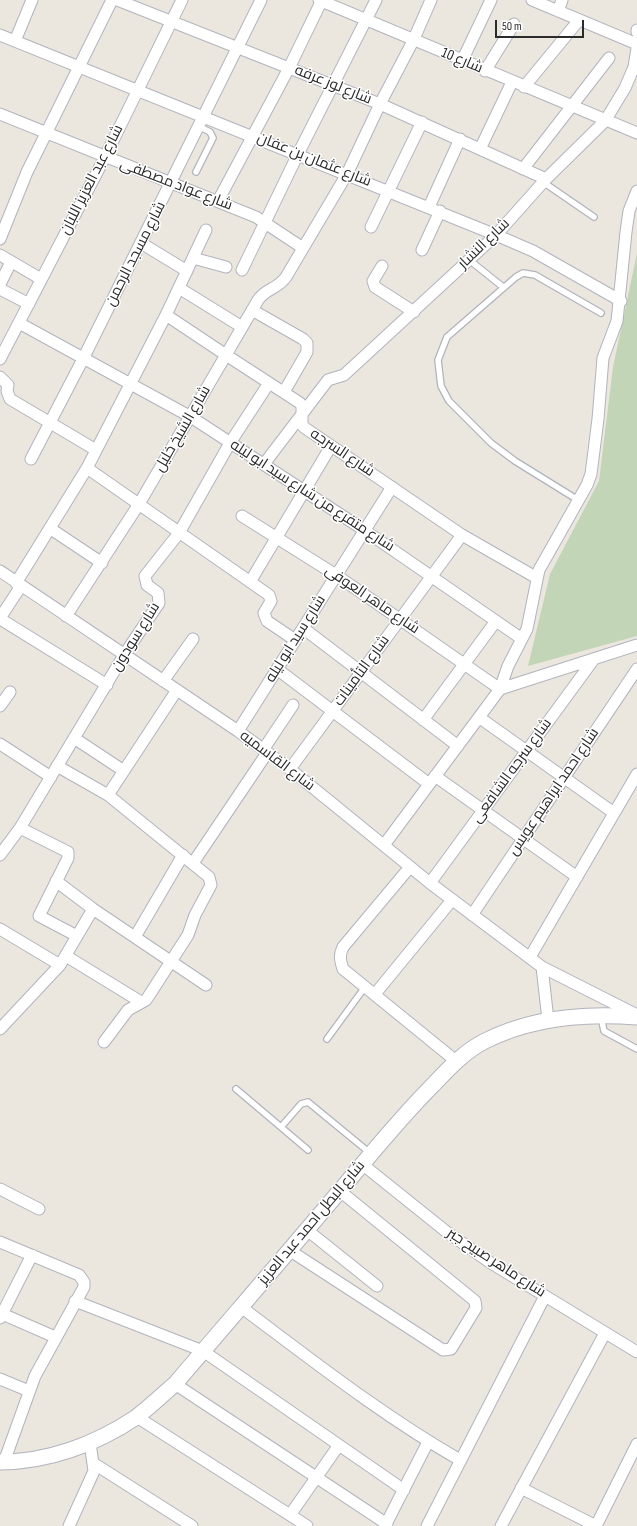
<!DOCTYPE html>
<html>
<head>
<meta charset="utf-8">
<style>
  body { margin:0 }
  #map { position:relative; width:637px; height:1526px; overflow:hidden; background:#ece7de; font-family:"Sofia Sans Condensed",sans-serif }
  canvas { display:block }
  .scale { position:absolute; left:495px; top:20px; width:89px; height:18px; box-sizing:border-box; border:2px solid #2b2b2b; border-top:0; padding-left:5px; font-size:12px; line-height:14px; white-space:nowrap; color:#2b2b2b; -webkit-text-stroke:3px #fff; paint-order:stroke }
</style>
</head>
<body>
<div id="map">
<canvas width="637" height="1526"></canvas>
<div class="scale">50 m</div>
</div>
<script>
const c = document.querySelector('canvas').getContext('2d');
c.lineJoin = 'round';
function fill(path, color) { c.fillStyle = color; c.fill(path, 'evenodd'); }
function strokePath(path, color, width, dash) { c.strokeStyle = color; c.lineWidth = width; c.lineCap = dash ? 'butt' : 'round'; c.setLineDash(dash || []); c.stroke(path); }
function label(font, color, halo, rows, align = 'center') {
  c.font = font + ' "Sofia Sans Condensed",Cairo,sans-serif'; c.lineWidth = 3; c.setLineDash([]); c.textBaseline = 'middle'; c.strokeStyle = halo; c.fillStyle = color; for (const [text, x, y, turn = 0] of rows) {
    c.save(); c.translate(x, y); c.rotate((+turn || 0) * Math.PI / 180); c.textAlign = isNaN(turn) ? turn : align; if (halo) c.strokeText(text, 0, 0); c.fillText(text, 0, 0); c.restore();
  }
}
fill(new Path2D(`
  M637 253V636L528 666 550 574 599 481 613 367Z`), '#c2d5b6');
const service = new Path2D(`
  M196 172 213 138 210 132 198 126
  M543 182 594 217
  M468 259 503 287
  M578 500 515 461 491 443 449 401 441 386 438 360 447 337 516 277 523 273 535 275 601 313
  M601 1017 604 1031 637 1049
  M327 1039 365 987
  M236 1089 308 1150
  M281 1127 301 1104 308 1102 370 1153`);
const minor = new Path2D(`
  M117 0 380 104 546 179
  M319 0 637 133
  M532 0 637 44
  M558 11 562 0
  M637 30V32
  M0 35 496 235 533 251 621 301
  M15 41 32 0
  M462 61 491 0
  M485 71 514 24
  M524 87 579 20
  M0 114 256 217 303 248
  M480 149 512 82
  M523 169 609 58
  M218 201 289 68 322 0
  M429 207 460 139
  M371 227 422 122
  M0 239 27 172 112 0
  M141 243 187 271
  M422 250 440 211
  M0 255 41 279
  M193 258 226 267
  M382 266 373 281 375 287 414 312
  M242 270 298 154 376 0
  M0 284 11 262
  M179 288 242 327
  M0 289 29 304
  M252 310 303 339 307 343V352L284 392
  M166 315 226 355 300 403 302 406V425L305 428 462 535 537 578
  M19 323 191 417 364 530 522 639
  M0 359 105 157 182 0
  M0 377 8 385 7 391 10 399 96 450
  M31 459 83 359 261 0
  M264 464 328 380 344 375 496 235 546 179 605 121 625 88 634 67 637 48
  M87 468 269 595 271 601 264 613 267 621 295 640
  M242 516 336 575 500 689
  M51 529 102 563
  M0 571 238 731 290 769 430 883 542 967 637 1015
  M250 582 331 446
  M16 583 87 468 166 315 206 230
  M21 586 2 615V620L107 685
  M66 616 139 504 258 300C266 288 278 289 286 277L347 174 380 104 413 41 431 0
  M303 628 458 746
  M277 669 429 784
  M163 681 193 639
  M500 689 637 645
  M0 706 10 692
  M480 718 614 813
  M423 720 496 621
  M238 731 392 487
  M74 738 124 771
  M0 744 51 777
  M263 750 293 705
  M57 766 108 795 209 877 211 885 195 915 188 935 150 994 146 1000 128 1010 104 1042
  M290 769 462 535
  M435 776 577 877
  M108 795 177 690
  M20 828 68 852V858L39 916 77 936
  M384 845 500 689 508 666 527 629 539 570 587 485 591 474 598 419 603 358 617 321 626 232 629 211 637 191
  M0 855 20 828 124 655 159 603 158 593 147 585 145 576 179 533 230 443 269 383
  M193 863 267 753
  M410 867 343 947C339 955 340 960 343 969L456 1061
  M56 881 93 909 206 985
  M430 883 594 659
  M472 915 637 669
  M0 929 60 965
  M135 937 183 855
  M66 956 141 1002
  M530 957 637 774
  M542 967 548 1020
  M375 994 452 900
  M0 1029 60 965 93 909
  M362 1164 448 1233 491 1263 637 1352
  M0 1189 39 1209
  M307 1230 377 1286
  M0 1242 79 1275 84 1282V1287L35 1376 4 1462
  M289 1250 443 1350 451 1349 476 1308 475 1301 340 1191
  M75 1301 203 1351 404 1490
  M241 1307C312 1360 383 1416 460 1460
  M0 1313 55 1337
  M0 1318 32 1255
  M0 1379 29 1391
  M175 1384 387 1524
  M137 1417 307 1526
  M93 1463 192 1526
  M521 1488 596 1526
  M290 1515 339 1445
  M69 1526 94 1471 90 1443
  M385 1526 428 1442
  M427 1526 545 1296
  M501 1526 605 1333
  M596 1526 637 1444`);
const secondary = new Path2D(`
  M0 1462C48 1462 96 1444 135 1418 149 1408 162 1395 175 1384 233 1316 291 1249 349 1180 376 1148 403 1115 433 1085 449 1068 465 1051 485 1041 532 1017 586 1013 637 1017`);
strokePath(service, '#b1b3be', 8);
strokePath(minor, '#b1b3be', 13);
strokePath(secondary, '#b1b3be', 17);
strokePath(service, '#fff', 5.5);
strokePath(minor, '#fff', 11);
strokePath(secondary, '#fff', 15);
label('15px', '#2b2b2b', '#fff', [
  ["شارع 10",462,61,23],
  ["شارع لوز عرفه",333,85,22],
  ["شارع عثمان بن عفان",314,160,22],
  ["شارع عبد العزيز اللبان",92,180,-63],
  ["شارع عواد مصطفى",176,185,21],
  ["شارع النشار",484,244,-44],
  ["شارع مسجد الرحمن",136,254,-63],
  ["شارع الشيخ خليل",183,429,-60],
  ["شارع السرجه",342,453,34],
  ["شارع متفرع من شارع سيد ابو ليله",312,496,33],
  ["شارع ماهر العوفى",372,600,34],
  ["شارع سودون",136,637,-58],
  ["شارع سيد ابو ليله",296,639,-58],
  ["شارع التأمينات",362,671,-54],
  ["شارع القاسميه",277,761,37],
  ["شارع سرجه الشافعى",512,771,-54],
  ["شارع احمد ابراهيم عويس",554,792,-56],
  ["شارع البطل احمد عبد العزيز",312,1223,-50],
  ["شارع ماهر صبيح جبر",496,1263,33]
]);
</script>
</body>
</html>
